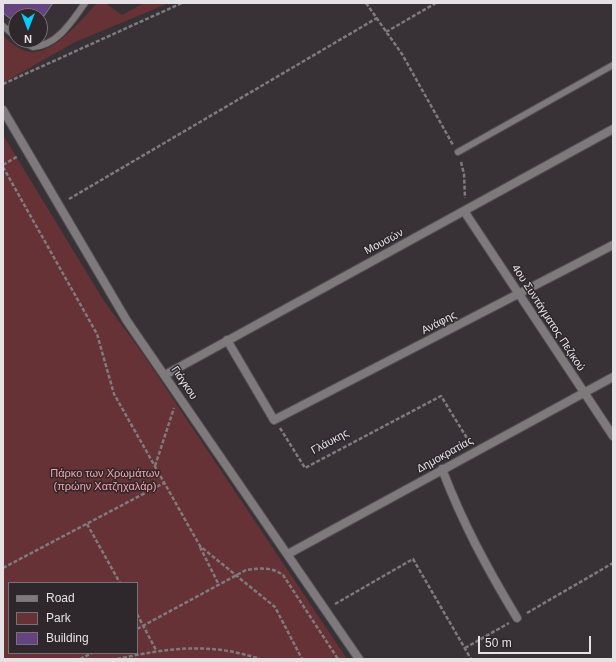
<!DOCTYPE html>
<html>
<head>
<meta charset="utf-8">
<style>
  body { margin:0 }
  #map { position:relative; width:616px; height:662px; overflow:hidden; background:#383237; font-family:Arial,sans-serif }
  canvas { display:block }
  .frame { position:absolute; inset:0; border:4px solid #e5e1e4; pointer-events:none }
  .legend { position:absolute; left:8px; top:582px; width:130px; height:72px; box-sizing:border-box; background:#2e282d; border:1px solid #777276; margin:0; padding:5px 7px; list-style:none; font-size:12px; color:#e5e1e4 }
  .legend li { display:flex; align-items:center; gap:8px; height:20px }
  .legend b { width:20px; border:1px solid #777276 }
  .north { position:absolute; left:8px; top:8px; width:40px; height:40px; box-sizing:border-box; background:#2e282d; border:1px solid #777276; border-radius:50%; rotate:180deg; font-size:11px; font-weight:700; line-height:16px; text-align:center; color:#e5e1e4 }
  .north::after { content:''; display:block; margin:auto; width:14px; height:18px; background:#04cbf9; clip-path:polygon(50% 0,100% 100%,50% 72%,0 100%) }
  .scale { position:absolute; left:478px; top:636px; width:113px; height:18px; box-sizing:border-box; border:2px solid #e5e1e4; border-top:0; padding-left:5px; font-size:12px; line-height:14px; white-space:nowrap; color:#e5e1e4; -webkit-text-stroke:3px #2e282d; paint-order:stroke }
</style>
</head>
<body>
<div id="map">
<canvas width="616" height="662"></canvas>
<div class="frame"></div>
<ul class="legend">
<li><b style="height:5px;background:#7e7a7c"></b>Road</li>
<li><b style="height:11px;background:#663236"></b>Park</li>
<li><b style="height:11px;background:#65437e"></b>Building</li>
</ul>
<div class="north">N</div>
<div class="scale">50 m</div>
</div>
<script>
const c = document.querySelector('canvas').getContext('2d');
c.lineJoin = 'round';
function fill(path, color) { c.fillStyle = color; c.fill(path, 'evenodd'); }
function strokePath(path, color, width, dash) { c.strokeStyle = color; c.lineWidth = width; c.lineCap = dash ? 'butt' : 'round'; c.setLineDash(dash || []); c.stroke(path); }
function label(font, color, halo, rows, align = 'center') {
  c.font = font + ' Arial,sans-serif'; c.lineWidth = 3; c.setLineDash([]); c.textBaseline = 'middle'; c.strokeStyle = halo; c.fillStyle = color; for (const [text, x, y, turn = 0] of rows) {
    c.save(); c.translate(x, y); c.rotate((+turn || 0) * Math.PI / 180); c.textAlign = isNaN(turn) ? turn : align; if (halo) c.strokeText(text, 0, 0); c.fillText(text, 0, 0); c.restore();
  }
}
fill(new Path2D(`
  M97 3H105L122 15 144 3H169L75 42 3 83V36C10 42 19 50 29 52 54 55 82 19 97 3Z
  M3 135 104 301 143 354 347 659H3ZM9 583H137V653H9Z`), '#663236');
const building = new Path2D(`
  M3 3H53L44 16H16V23L3 13Z`);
fill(building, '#65437e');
strokePath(building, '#7f7b82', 1);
const service = new Path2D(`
  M3 26 16 37
  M20 40 33 47C58 45 72 21 85 3
  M458 152 613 65`);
const minor = new Path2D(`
  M464 211 613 436
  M227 340 274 420 613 245
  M165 375 613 129
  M442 469C463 524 487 568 517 618
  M288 554 613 377`);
const tertiary = new Path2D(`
  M3 110 127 321 359 659`);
strokePath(service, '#544e53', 8);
strokePath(minor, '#544e53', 10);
strokePath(tertiary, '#544e53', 10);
strokePath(new Path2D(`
  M366 3 402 54 453 145
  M386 32 436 3
  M3 84 182 3
  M461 162 464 174 465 198
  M3 165 18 156
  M3 167 97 334 114 394 200 546 275 607 302 659
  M69 199 377 18
  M280 428 305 468 441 396 470 443
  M155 466 174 408
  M87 524 120 583
  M200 547 219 585
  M3 568 164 483
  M335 604 413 559 471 659
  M527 613 613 563
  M137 614 156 650
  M137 629 246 570C259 568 272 567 283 575L338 659
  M465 648 509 623
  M80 659 92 653
  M117 659C168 648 209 642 260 659`), '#7f7a7e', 2.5, [4, 2]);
strokePath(service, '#7e7a7c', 6);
strokePath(minor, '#7e7a7c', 8);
strokePath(tertiary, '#7e7a7c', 8);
label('11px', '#e5e1e4', '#2e282d', [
  ["Μουσών",384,242,-28],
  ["4ου Συντάγματος Πεζικού",548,318,57],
  ["Ανάφης",439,323,-27],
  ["Γιάγκου",184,383,56],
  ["Γλάυκης",330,442,-28],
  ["Δημοκρατίας",445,455,-29]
]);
label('11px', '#faa3a8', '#2e282d', [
  ["Πάρκο των Χρωμάτων",105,474],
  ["(πρώην Χατζηχαλάρ)",105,487]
]);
</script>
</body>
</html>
